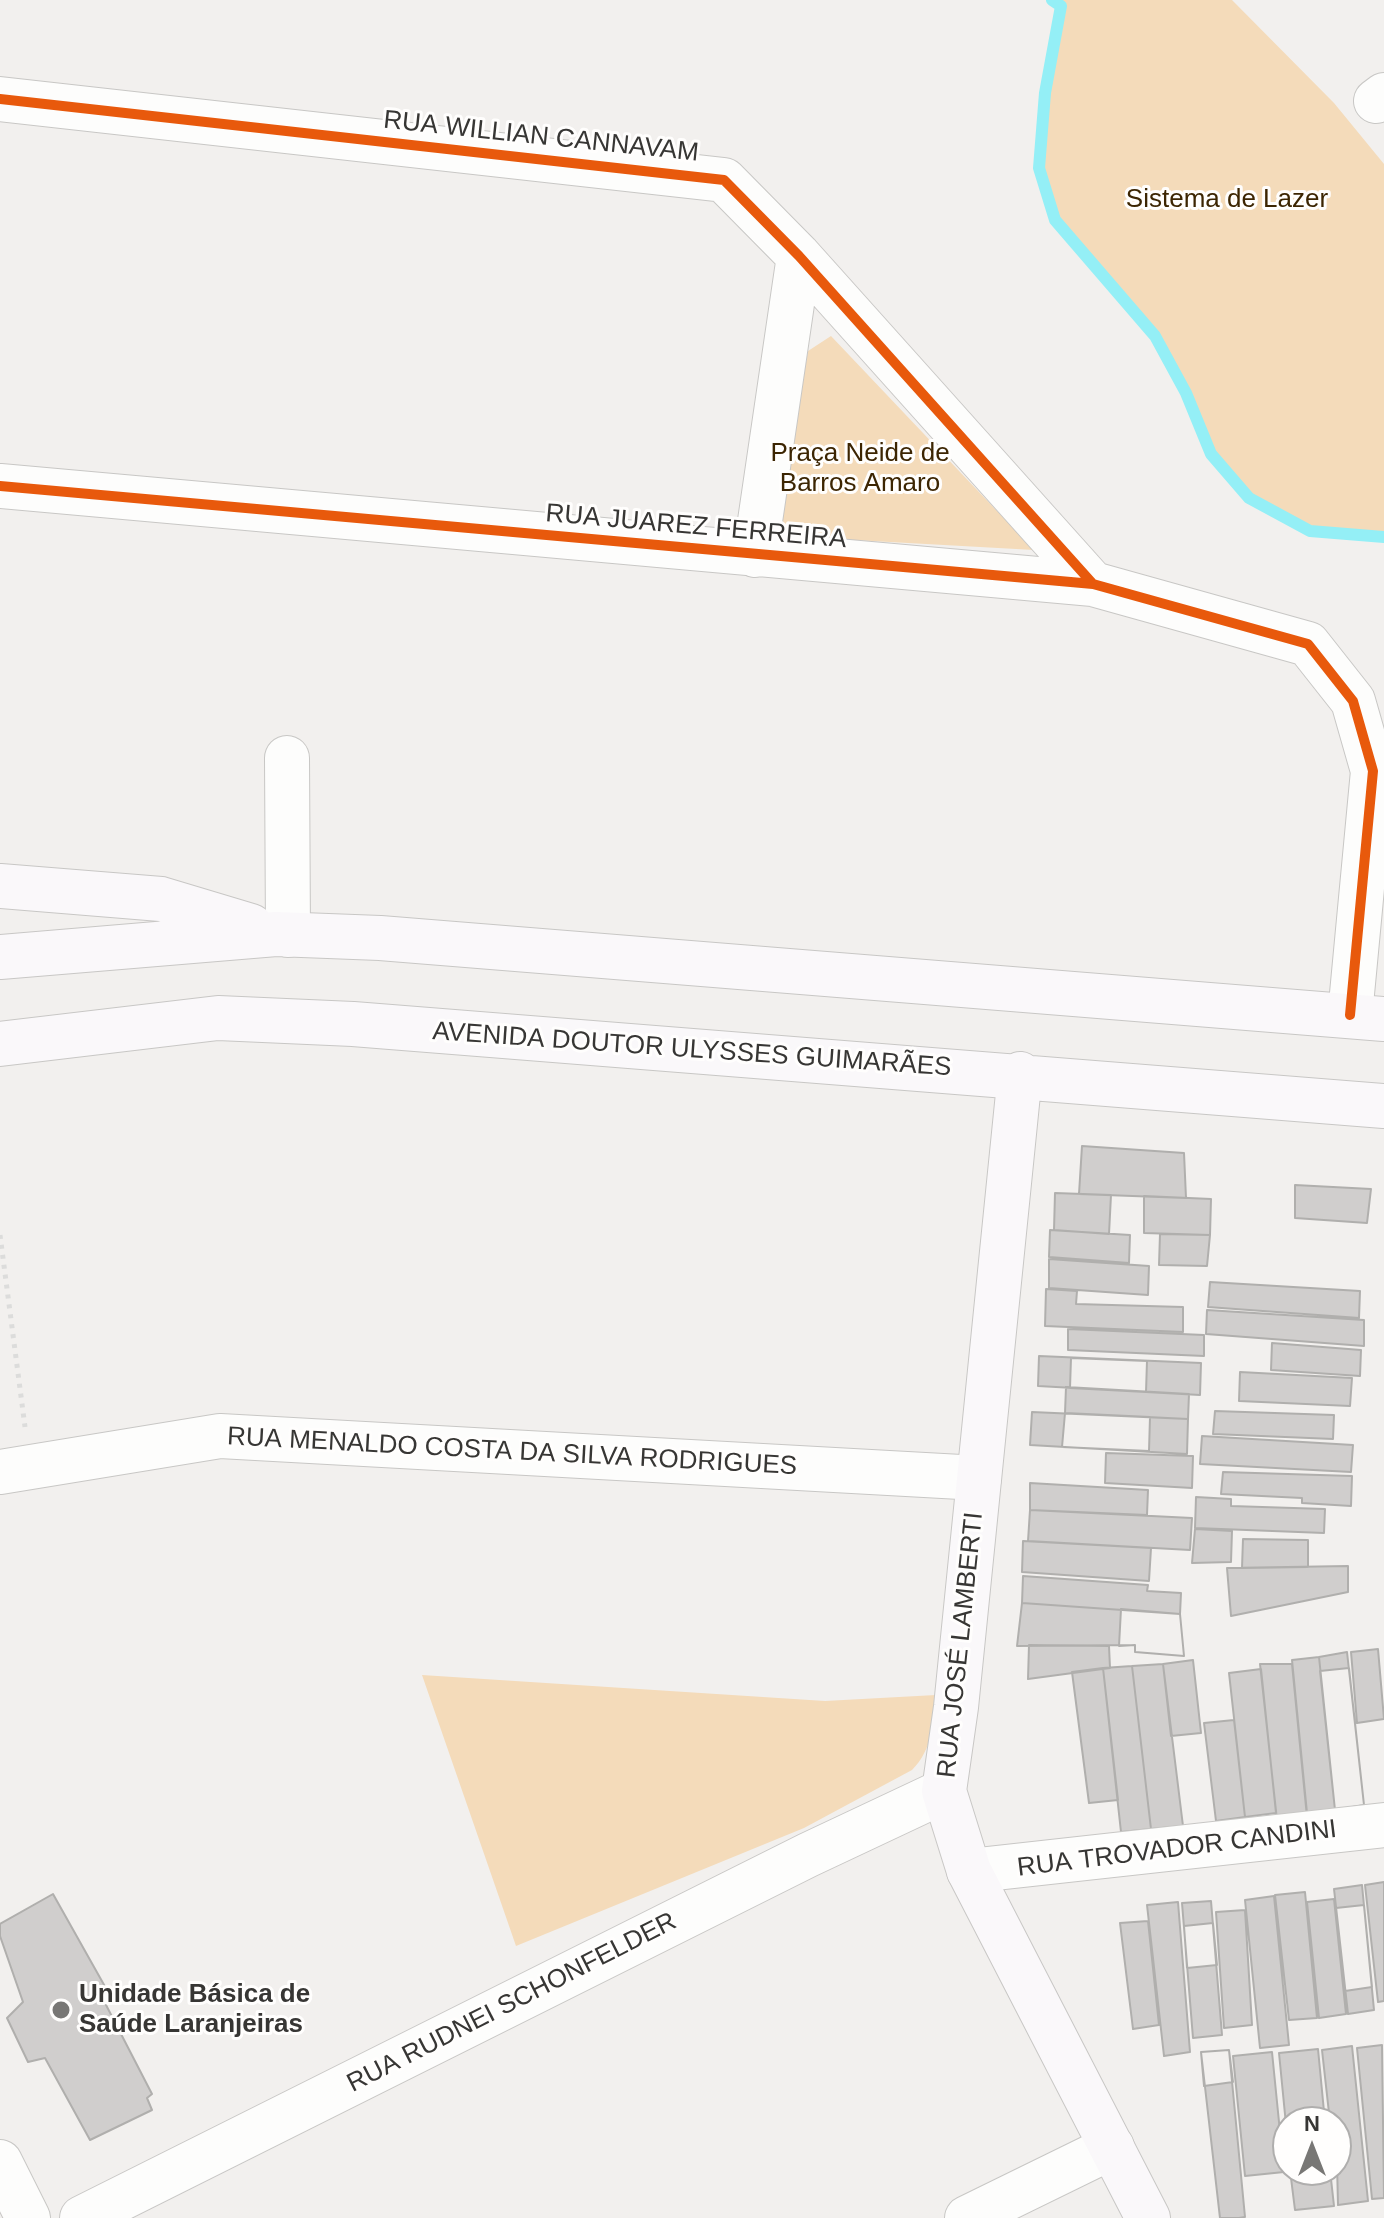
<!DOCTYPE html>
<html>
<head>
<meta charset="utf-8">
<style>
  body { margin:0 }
  #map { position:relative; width:1384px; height:2218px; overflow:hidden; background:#f2f0ee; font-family:Arial,sans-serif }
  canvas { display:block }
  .north { position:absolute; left:1272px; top:2106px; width:80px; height:80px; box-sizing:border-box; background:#fffefd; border:2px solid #afaead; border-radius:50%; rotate:0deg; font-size:22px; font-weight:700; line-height:32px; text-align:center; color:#373634 }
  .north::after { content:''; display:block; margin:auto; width:28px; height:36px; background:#787775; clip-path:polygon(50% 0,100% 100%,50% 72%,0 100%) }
</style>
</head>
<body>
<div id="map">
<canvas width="1384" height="2218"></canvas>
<div class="north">N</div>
</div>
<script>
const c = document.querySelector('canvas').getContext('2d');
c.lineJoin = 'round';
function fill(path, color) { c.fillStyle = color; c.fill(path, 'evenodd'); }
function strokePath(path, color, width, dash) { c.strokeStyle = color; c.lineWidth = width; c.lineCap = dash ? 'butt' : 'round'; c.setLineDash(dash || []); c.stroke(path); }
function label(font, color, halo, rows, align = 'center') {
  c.font = font + ' Arial,sans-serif'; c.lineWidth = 6; c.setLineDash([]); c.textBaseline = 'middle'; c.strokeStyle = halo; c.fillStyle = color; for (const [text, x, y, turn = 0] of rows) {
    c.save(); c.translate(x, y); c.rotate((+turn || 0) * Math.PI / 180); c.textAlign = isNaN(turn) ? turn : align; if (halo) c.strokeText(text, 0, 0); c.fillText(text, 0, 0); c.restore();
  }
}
fill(new Path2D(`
  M1052 0H1232L1334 103 1384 164V537L1310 531 1249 498 1211 454 1155 335 1055 220 1039 168 1045 93 1061 7Z
  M831 336 1034 550 800 537 778 523 808 351Z
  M422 1675 825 1701 936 1695C933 1723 933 1749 912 1770L804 1828 516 1946Z`), '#f4dbba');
strokePath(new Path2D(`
  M1052 0 1061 6 1045 93 1039 168 1055 220 1155 336 1186 393 1211 454 1249 498 1310 531 1384 537`), '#94eff6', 12);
const building = new Path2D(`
  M1082 1146 1184 1153 1186 1198 1079 1194Z
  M1295 1185 1371 1189 1367 1223 1295 1218Z
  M1055 1193 1111 1195 1109 1234 1054 1230Z
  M1144 1196 1211 1199 1210 1235 1144 1233Z
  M1050 1230 1130 1235 1129 1263 1049 1257Z
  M1160 1234 1210 1235 1207 1266 1159 1265Z
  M1049 1259 1149 1266 1148 1295 1049 1288Z
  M1210 1282 1360 1291 1359 1318 1208 1307Z
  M1046 1289 1077 1291 1076 1304 1183 1307V1332L1045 1326Z
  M1207 1310 1364 1320V1346L1206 1334Z
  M1068 1329 1204 1335V1356L1068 1350Z
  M1272 1343 1361 1350 1360 1376 1271 1370Z
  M1039 1356 1201 1363 1200 1395 1038 1386Z
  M1071 1358 1147 1361 1146 1392 1070 1388Z
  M1240 1372 1352 1378 1350 1406 1239 1401Z
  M1066 1387 1189 1394 1188 1419 1065 1413Z
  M1215 1411 1334 1415 1333 1439 1213 1434Z
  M1032 1412 1188 1419 1187 1454 1030 1445Z
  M1065 1413 1150 1417 1149 1451 1062 1447Z
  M1202 1436 1353 1445 1351 1472 1200 1464Z
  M1106 1453 1193 1456 1192 1488 1105 1483Z
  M1223 1472 1352 1476 1351 1506 1302 1503V1498L1221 1494Z
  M1030 1483 1148 1490 1147 1515 1030 1510Z
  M1196 1497 1231 1499V1506L1325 1509 1324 1533 1195 1528Z
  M1030 1510 1192 1518 1190 1550 1028 1541Z
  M1195 1529 1232 1531 1231 1562 1192 1563Z
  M1243 1539 1308 1540V1567L1242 1568Z
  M1023 1541 1151 1548 1149 1581 1022 1572Z
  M1348 1566V1592L1231 1616 1227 1568Z
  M1023 1576 1148 1585 1147 1591 1181 1593 1180 1614 1022 1603Z
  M1022 1603 1180 1614 1184 1656 1135 1652V1645L1017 1646Z
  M1121 1609 1180 1614 1184 1656 1135 1652V1645L1119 1646Z
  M1029 1645 1109 1646 1110 1668 1028 1679Z
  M1378 1649 1384 1719 1357 1723 1351 1652Z
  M1347 1652 1364 1805 1335 1810 1319 1657Z
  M1319 1657 1335 1810 1307 1813 1292 1660Z
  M1193 1660 1201 1733 1171 1736 1163 1664Z
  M1163 1664 1183 1826 1151 1829 1132 1666Z
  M1260 1664H1292L1307 1817 1277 1820Z
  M1132 1666 1151 1829 1121 1832 1103 1668Z
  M1103 1668 1118 1800 1089 1803 1072 1672Z
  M1349 1668 1364 1805 1335 1810 1320 1671Z
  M1261 1669 1276 1813 1245 1817 1229 1673Z
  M1234 1720 1245 1817 1216 1821 1204 1723Z
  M1384 1882V2001L1378 2002 1365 1885Z
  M1362 1885 1374 2010 1348 2014 1334 1889Z
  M1305 1892 1317 2018 1289 2020 1275 1895Z
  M53 1894 112 1999 105 2003 152 2094 147 2098 152 2110 90 2140 45 2058 28 2062 7 2018 23 2002 0 1936V1924Z
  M1274 1896 1289 2045 1260 2048 1245 1900Z
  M1334 1899 1346 2014 1319 2018 1307 1902Z
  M1211 1901 1222 2035 1193 2038 1182 1903Z
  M1178 1902 1190 2052 1164 2056 1147 1905Z
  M1364 1905 1372 1987 1345 1991 1336 1908Z
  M1245 1910 1252 2025 1224 2028 1216 1912Z
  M1148 1921 1159 2025 1133 2029 1120 1923Z
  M1213 1923 1217 1965 1187 1968 1184 1926Z
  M1382 2045 1384 2198 1372 2199 1357 2048Z
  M1352 2046 1368 2201 1338 2205 1336 2122H1330L1322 2050Z
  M1318 2049 1325 2122H1288V2145L1279 2053Z
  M1229 2050 1245 2217 1239 2218H1220L1201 2052Z
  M1229 2050 1233 2082 1204 2086 1201 2052Z
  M1272 2052 1284 2172 1245 2176 1233 2056Z
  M1290 2170H1330L1334 2206 1295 2210Z`);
fill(building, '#d0cecd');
strokePath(building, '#b0afad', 2);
const street = new Path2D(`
  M0 99 724 180 799 256 1093 584
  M1376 101 1384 95
  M0 486 1093 584 1308 644 1353 701 1373 771 1350 1015
  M755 555 799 256
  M287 758 288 935
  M0 1472 220 1436 979 1478
  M969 1871 1384 1825
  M0 2162 28 2218
  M82 2218 808 1855 944 1791
  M967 2218 1112 2147`);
const secondary = new Path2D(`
  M0 886 161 899 251 926
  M0 957 276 934 380 938 1384 1019
  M0 1044 218 1018 353 1024 1384 1106
  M1020 1074 956 1707 944 1791 969 1871 1148 2218`);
strokePath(street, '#c8c7c5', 46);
strokePath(secondary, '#c8c7c5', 46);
strokePath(new Path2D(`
  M0 1235 25 1427`), '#dcdcdb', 5, [4, 6]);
strokePath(street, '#fdfdfc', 44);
strokePath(secondary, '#faf8fa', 44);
strokePath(new Path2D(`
  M0 99 724 180 799 256 1093 584
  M0 486 1093 584 1308 644 1353 701 1373 771 1350 1015`), '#e8590c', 10);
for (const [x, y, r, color] of [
  [61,2010,10,"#787775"]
]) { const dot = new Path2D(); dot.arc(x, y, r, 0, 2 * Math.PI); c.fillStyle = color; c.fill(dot); strokePath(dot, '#fffefd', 3); }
label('26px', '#373634', '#fffefd', [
  ["RUA WILLIAN CANNAVAM",541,137,6],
  ["RUA JUAREZ FERREIRA",696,527,5],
  ["AVENIDA DOUTOR ULYSSES GUIMARÃES",692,1050,4],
  ["RUA MENALDO COSTA DA SILVA RODRIGUES",512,1452,3],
  ["RUA JOSÉ LAMBERTI",961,1645,-84],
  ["RUA TROVADOR CANDINI",1177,1849,-7],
  ["RUA RUDNEI SCHONFELDER",512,2003,-27]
]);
label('26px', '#3c2502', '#fffefd', [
  ["Sistema de Lazer",1227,200],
  ["Praça Neide de",860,454],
  ["Barros Amaro",860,484]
]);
label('bold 26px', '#373634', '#fffefd', [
  ["Unidade Básica de",79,1995],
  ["Saúde Laranjeiras",79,2025]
], 'left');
</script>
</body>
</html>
